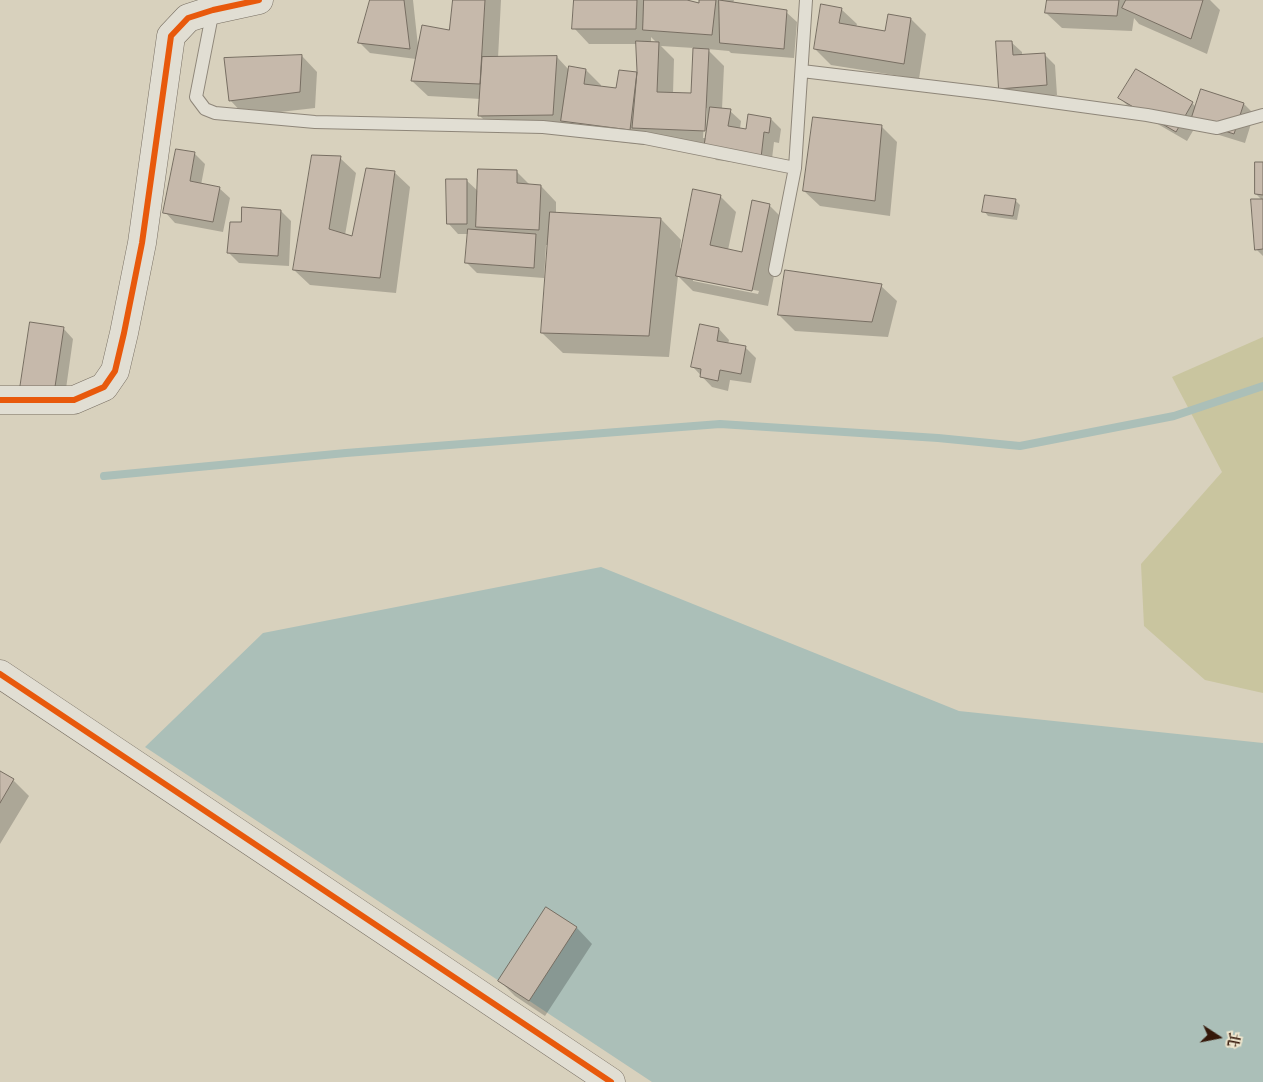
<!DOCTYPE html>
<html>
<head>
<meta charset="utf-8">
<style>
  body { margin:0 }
  #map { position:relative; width:1263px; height:1082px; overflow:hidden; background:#d8d1bd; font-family:"IM FELL Great Primer","Noto Serif TC",serif }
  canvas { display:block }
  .north { position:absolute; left:1193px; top:1012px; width:50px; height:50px; -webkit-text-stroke:4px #ede5cd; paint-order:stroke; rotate:101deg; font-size:14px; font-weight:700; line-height:20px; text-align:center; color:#351809 }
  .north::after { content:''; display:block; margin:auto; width:18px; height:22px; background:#351809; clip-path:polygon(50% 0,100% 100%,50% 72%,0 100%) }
</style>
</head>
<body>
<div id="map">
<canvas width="1263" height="1082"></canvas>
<div class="north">北</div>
</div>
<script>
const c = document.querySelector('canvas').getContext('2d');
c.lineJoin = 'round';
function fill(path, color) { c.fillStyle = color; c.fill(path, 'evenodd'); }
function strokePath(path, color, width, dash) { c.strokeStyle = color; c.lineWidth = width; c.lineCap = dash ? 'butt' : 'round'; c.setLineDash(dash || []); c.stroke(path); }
fill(new Path2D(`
  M1263 337V693L1205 680 1144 626 1141 564 1222 472 1172 377Z`), '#c9c59f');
fill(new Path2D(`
  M601 567 959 711 1263 743V1082H652L145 747 263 633Z`), '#abbfb8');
fill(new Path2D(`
  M372 0H413L418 46 450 31 454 0H501L498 58 557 57 569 70H586L601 85V88L618 90 620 71 638 74V44H589L574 28 575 0H682L700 5 701 0H734L733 3 786 12 797 22 794 58 731 53 729 51 707 49 724 66 722 109 730 111 741 121 740 129 747 130 771 119 781 129 779 143 774 142 771 167 716 160 705 149 646 140 645 145 578 137 569 127 495 131 479 115 481 99 428 96 412 81 416 59 370 53 360 43ZM651 37 657 43H651ZM661 46 694 48 692 95 673 94 674 59ZM705 108H707L706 138H703Z
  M1048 0H1210L1220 10 1207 54 1139 24 1134 18 1132 31 1062 28 1046 13Z
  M841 9 857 24 856 27 886 32 911 19 926 34 919 79 831 65 815 49Z
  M1011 42 1022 52V56L1044 54 1055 65 1057 95 1011 99 1000 88Z
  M302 56 317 72 315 108 245 116 230 100Z
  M1201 90 1244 104 1254 114 1245 143 1203 130 1197 124 1187 141 1130 108 1120 98 1192 103 1196 107Z
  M881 126 897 142 890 216 820 206 804 191Z
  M195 154 205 164 201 185 219 188 230 198 223 232 175 223 165 212Z
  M340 158 356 173 345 235 353 237 394 172 410 187 396 293 310 285 294 270Z
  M1263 164V256L1256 249 1262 200 1256 194Z
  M517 172 530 185 541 186 556 202V214L661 219 681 240 680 248 682 249 720 196 736 212 728 250 743 253 769 205 785 221 768 306 693 291 678 276 669 357 563 353 542 333 549 245H546L544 278 477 273 467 263 469 234H458L448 223 466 180 479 192ZM693 278 759 291 758 294 693 281Z
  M1015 200 1020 205 1017 220 988 216 984 211Z
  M281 211 291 221 289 266 239 263 229 253 242 224Z
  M881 286 897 301 888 337 795 331 779 315Z
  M31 323 63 328 73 339 63 410Z
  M719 329 729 340 728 344 745 347 756 358 751 383 730 380 728 391 712 387 693 367Z
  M0 772 13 780 29 796 0 844Z
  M547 908 577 928 592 944 545 1016 515 996 500 981Z`), '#0003');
strokePath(new Path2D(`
  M104 476 346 453 720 424 938 438 1020 446 1174 416 1263 386`), '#abbfb8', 8);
const building = new Path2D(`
  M370 0H404L410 49 358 43Z
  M453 0H485L480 84 411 81 422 25 449 30Z
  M574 0H637L636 29H572Z
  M644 0H687L699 3V0H716L712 35 643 30Z
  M719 0 787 10 784 49 720 43Z
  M1047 0H1119L1117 16 1045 13Z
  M1126 0H1203L1191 39 1122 8Z
  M821 4 842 8 839 23 885 31 888 14 911 18 904 64 814 49Z
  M636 41 659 42 657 92 691 93 693 48 709 49 705 131 632 128 637 72Z
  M996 41H1012L1013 55 1045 53 1047 85 999 89Z
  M302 55 300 92 229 101 224 58Z
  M557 56 553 115 478 116 482 57Z
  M569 66 586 69 584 84 616 88 619 70 637 72 630 130 561 121Z
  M1136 69 1193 102 1176 132 1118 98Z
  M1201 89 1244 103 1234 134 1191 120Z
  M710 107 731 109 728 126 746 129 748 114 771 118 769 133 764 132 761 158 704 149Z
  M813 117 882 125 875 201 803 191Z
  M176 149 195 152 190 181 220 187 213 222 163 213Z
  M312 155 341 156 329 229 352 236 366 168 395 171 380 278 293 270Z
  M1255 162H1263V195L1255 194Z
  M478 169 517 170V183L541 185 539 230 476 227Z
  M446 179H467V224H447Z
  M693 189 721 195 710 245 742 252 752 200 770 204 752 291 676 276Z
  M985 195 1016 199 1013 216 982 212Z
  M1251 199H1263V249L1255 250Z
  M242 207 281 210 278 256 227 253 230 222H241Z
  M550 212 661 218 649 336 541 333Z
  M468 229 536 234 534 268 465 263Z
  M785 270 882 284 872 322 778 315Z
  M30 322 64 327 53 400 19 395Z
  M700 324 719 328 717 341 746 346 741 374 720 370 718 381 700 377 701 369 691 367Z
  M0 771 14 779 0 803Z
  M546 907 577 927 529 1001 498 981Z`);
fill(building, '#c6b9ab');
strokePath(building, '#776e62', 1);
const lane = new Path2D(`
  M213 10 196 97 205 109 215 113 315 122 543 127 645 138 795 168
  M802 71 994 94 1147 115 1217 128 1263 115
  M775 270 795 168 806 0`);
const secondary = new Path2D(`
  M0 400H74L104 387 115 371 124 333 142 243 171 36 188 18 213 10 259 0
  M0 674 611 1082`);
strokePath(lane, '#8e8679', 14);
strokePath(secondary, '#776e62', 29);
strokePath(lane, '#e1ded3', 12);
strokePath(secondary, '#e1ded3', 28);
strokePath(new Path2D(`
  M0 400H74L104 387 115 371 124 333 142 243 171 36 188 18 213 10 259 0
  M0 674 611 1082`), '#e8590c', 6);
</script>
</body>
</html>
